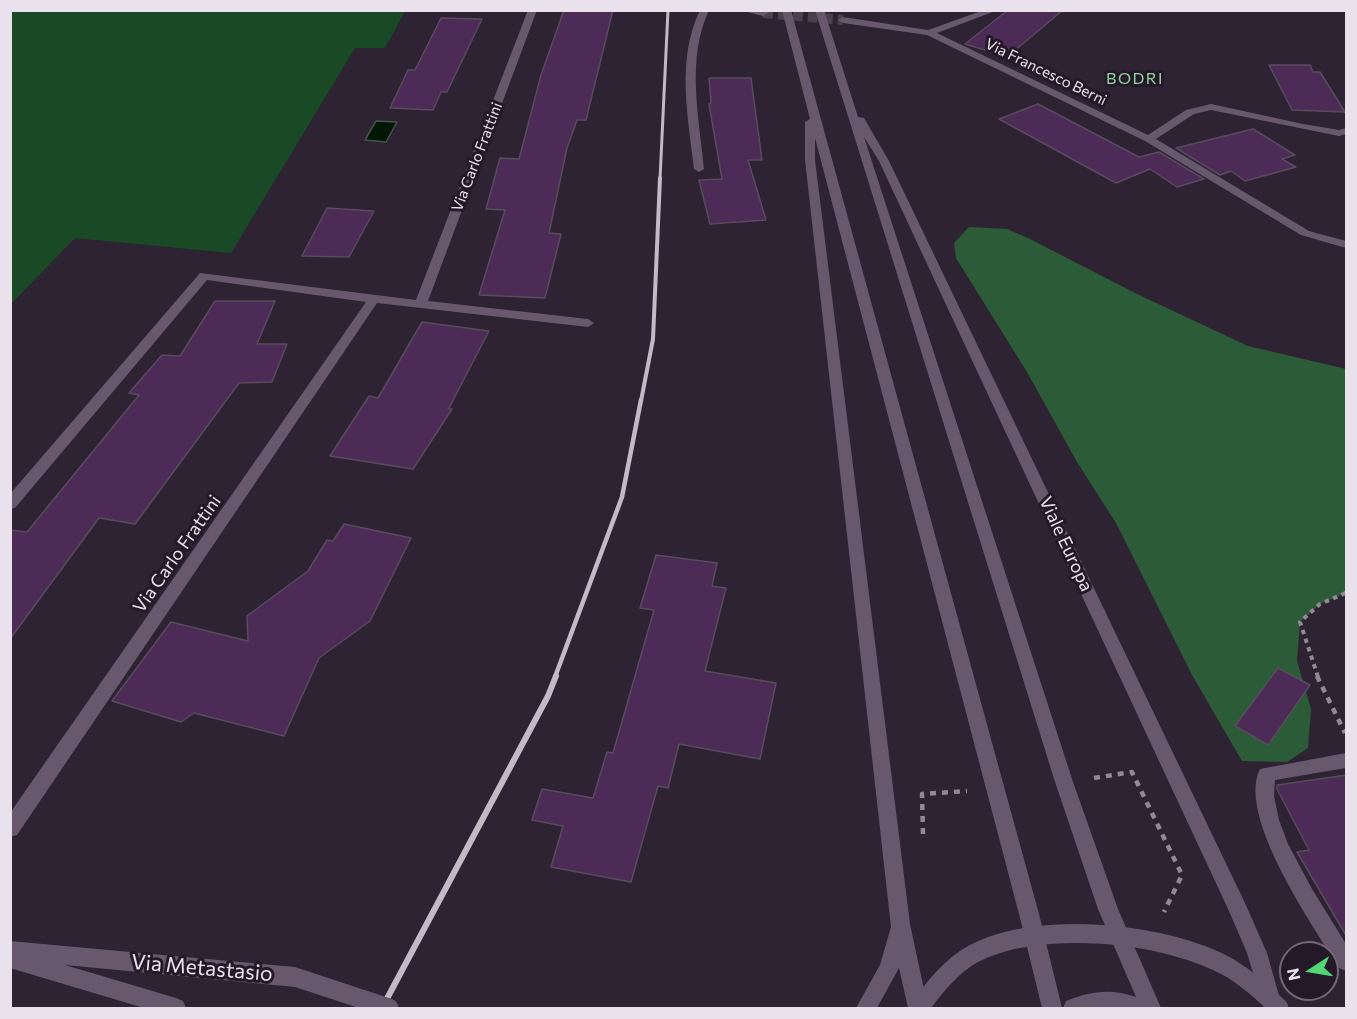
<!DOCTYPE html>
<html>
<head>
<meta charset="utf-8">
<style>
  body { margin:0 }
  #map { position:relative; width:1357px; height:1019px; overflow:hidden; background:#2e2332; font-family:Commissioner,sans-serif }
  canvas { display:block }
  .frame { position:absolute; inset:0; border:12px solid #e9e2ec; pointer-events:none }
  .north { position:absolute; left:1279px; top:941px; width:60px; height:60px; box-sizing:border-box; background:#241928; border:2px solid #736976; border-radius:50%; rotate:258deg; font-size:16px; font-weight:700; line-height:24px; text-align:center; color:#e9e2ec }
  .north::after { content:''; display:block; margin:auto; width:21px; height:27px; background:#51d674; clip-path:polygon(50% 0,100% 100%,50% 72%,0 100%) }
</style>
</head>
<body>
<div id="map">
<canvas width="1357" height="1019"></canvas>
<div class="frame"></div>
<div class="north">N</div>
</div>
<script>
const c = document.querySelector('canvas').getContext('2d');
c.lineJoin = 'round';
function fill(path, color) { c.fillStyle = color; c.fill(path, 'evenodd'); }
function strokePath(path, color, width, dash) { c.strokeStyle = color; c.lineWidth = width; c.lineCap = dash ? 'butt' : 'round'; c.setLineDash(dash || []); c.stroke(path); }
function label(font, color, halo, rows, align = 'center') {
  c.font = font + ' Commissioner,sans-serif'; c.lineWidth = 6; c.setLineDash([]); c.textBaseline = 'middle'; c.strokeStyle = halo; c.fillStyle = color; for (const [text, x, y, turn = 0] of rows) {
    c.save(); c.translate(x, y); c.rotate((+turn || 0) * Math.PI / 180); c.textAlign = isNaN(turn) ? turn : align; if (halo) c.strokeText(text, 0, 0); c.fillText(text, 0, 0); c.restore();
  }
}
fill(new Path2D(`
  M11 10H405V11L385 48H355L231 253 75 238 11 304Z`), '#194925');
fill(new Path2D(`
  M969 227 1007 229 1028 238 1137 294 1248 346 1346 369V593L1320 604 1300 622 1297 661 1311 709 1308 748 1287 762 1242 761 1192 675 1116 523 1077 462 1027 372 956 258 954 243Z`), '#2c5c37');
const water = new Path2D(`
  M376 121 397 122 386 142 365 140Z`);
fill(water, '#011705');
strokePath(water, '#47544a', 1.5);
const building = new Path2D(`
  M564 10H613L586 120H577L567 148 549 233 561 234 545 298 479 295 505 210 486 209 500 158 519 159 541 75Z
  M1008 10H1063L1007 57 965 44Z
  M441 18 482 19 447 92H441L433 110 390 108 408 70H415Z
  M1269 65H1310L1313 72H1320L1345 112 1292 110Z
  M709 78H751L762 160H748L766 220 710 224 699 180 722 179 709 104 711 103Z
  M1038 104 1139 157 1159 152 1204 179 1177 187 1150 169 1116 183 999 119Z
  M1253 129 1295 155 1282 159 1296 167 1245 181 1231 171 1220 175 1176 148Z
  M327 208 374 211 349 257 302 256Z
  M215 301H275L257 344H287L272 382 239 383 135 524 99 518 10 639V530L27 532 139 395 129 393 162 355 180 356Z
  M422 322 489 331 449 408 452 409 413 469 330 456 369 396 378 398Z
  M344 524 411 538 370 621 319 658 284 736 194 713 181 722 112 701 171 622 248 641 247 616 308 571 327 540 333 541Z
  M656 555 717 563 712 586 726 588 705 671 776 683 760 759 679 744 668 788 658 786 631 882 551 867 563 826 532 820 542 789 593 798 607 752 613 753 654 610 640 608Z
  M1278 668 1310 685 1268 745 1235 726Z
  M1347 775V937L1297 852 1309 850 1277 789V785Z`);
fill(building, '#4c2c57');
strokePath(building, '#574b5c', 1.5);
strokePath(new Path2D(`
  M763 13 843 20`), '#4a404e', 10, [10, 5]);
strokePath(new Path2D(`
  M1318 677 1300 622 1320 604 1346 593`), '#918995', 4, [4.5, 4.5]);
strokePath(new Path2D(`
  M1317 676 1345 733
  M1094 778 1132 772 1182 875 1164 912
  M923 834 922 794 967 791`), '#918995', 4.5, [6, 6]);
fill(new Path2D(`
  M528 10H537L428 301 588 319 594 323 588 327 377 303 17 835 10 837V813L366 302 207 280 15 508 10 509V494L200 273 416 300Z
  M700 10H709C686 60 699 116 704 169L699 172 694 169C688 116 676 60 700 10Z
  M740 10H764L768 13 763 16Z
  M782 10H791L1039 914 1062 1008H1042L1019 914 815 138V160L910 924 928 1008H908L899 968 877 1008H856L880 965 891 927 805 160V122L810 119Z
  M815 10H824L858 117 864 118 889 161 1245 903 1267 953 1280 999 1277 1006 1272 1008 1263 1006 1247 953 1229 911 879 161 864 137 1073 782 1118 909 1161 1008H1063L1066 1001C1090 991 1111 988 1136 997L1098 909 1055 782Z
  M984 10H998L937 33 1148 135 1186 110 1211 104 1303 124 1339 130 1346 128V134L1339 136 1211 110 1194 114 1156 139 1309 231 1346 241V248L1301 235 1145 141 927 35 843 23 838 20 843 17 928 30Z
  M1346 753V768L1275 780 1274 796 1279 820 1288 844 1312 889 1346 944V971L1339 968C1314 927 1236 816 1260 769Z
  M10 941 295 967 302 970 305 977 302 984 295 987 65 965 176 998 183 1001 186 1008H144L10 968Z`), '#67586d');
strokePath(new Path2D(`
  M660 179 668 10`), '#c2bac5', 3);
strokePath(new Path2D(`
  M641 401 653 339 660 178`), '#c2bac5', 4);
strokePath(new Path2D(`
  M555 677 622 497 641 400`), '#c2bac5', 4.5);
strokePath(new Path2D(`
  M382 1008 548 696 556 676`), '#c2bac5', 6);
strokePath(new Path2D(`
  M295 977 389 1008
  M919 1008C934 988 951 966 973 954 1038 919 1167 932 1230 968 1248 979 1264 993 1279 1008`), '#67586d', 19);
label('15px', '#e9e2ec', '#241928', [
  ["Via Francesco Berni",1046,72,26],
  ["Via Carlo Frattini",477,157,-69]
]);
c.letterSpacing = '1.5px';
label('16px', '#94d59f', '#241928', [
  ["BODRI",1135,79]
]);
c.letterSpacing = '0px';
label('18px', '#e9e2ec', '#241928', [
  ["Viale Europa",1066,544,65],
  ["Via Carlo Frattini",177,554,-55]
]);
label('21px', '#e9e2ec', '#241928', [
  ["Via Metastasio",202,968,5]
]);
</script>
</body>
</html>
